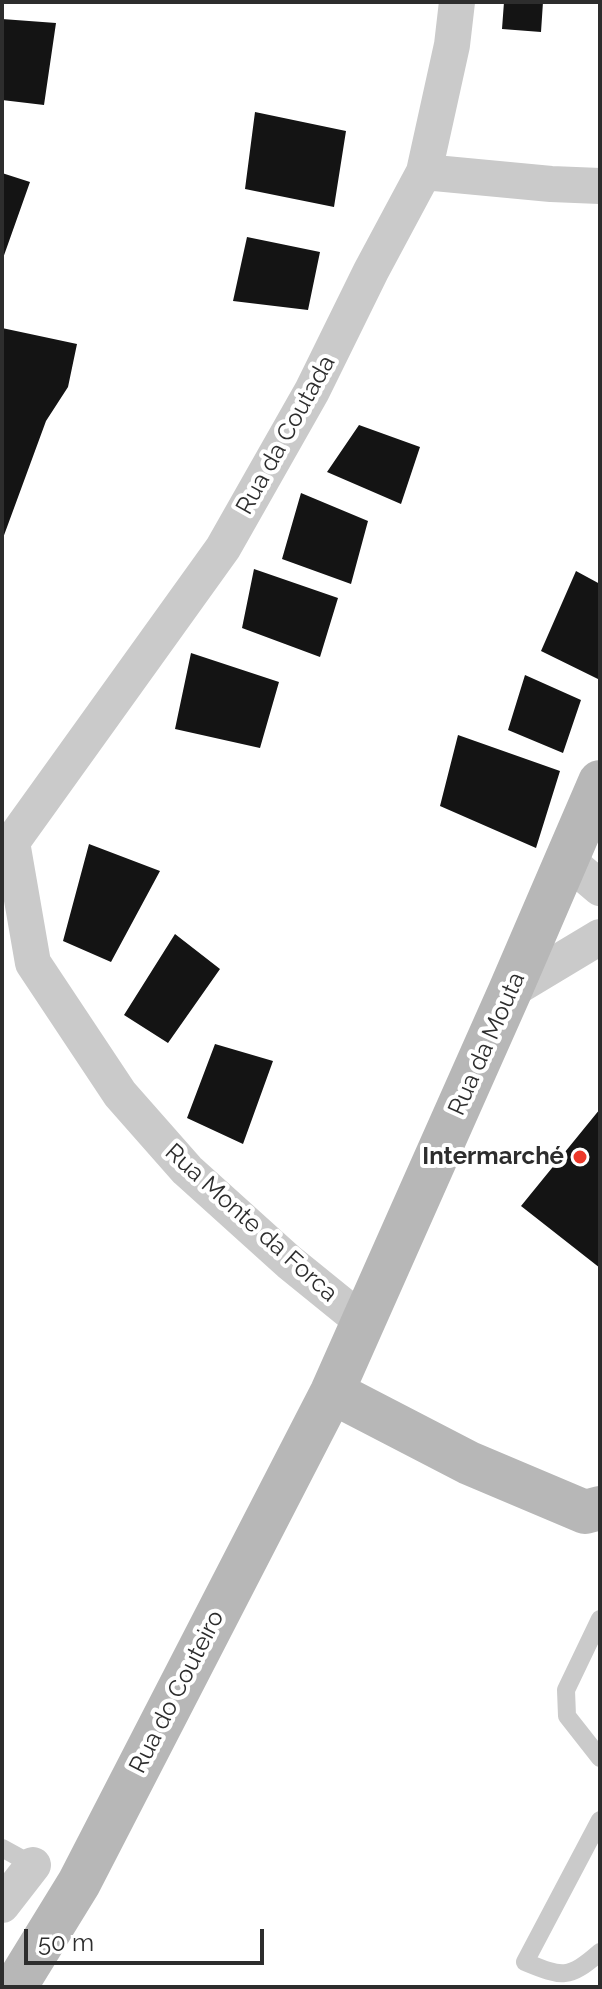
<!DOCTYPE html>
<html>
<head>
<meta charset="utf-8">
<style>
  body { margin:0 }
  #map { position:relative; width:602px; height:1989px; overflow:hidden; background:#fff; font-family:Raleway,sans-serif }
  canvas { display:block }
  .frame { position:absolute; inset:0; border:4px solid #2d2d2d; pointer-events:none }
  .scale { position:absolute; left:24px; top:1929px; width:240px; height:36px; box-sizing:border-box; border:4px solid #2d2d2d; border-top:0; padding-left:10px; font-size:24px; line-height:28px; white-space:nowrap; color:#2d2d2d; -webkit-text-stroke:6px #fff; paint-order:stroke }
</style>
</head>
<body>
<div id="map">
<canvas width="602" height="1989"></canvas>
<div class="frame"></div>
<div class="scale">50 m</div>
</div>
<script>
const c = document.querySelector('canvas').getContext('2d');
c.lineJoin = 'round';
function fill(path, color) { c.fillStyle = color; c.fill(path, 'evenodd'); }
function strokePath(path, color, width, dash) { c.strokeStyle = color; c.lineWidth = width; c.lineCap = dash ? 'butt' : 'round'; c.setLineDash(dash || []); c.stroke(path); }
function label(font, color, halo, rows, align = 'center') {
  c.font = font + ' Raleway,sans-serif'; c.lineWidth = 8; c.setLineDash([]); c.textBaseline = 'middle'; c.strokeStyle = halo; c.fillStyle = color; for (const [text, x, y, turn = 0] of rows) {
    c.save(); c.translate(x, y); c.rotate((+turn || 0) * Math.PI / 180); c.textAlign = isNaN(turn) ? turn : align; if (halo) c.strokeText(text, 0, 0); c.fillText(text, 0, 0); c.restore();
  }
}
fill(new Path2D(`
  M504 2H543L541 32 502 29Z
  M2 19 56 23 44 105 2 100Z
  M255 112 346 131 334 207 245 189Z
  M2 173 30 182 2 261Z
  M247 237 320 252 308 310 233 301Z
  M2 328 77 344 68 387 46 421 3 538Z
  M359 425 420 447 401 504 327 472Z
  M301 493 368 521 351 584 282 559Z
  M254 569 338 598 320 657 242 628Z
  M576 571 600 584V680L541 651Z
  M191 653 279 682 260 748 175 729Z
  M525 675 581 700 563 753 508 730Z
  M458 735 560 771 536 848 440 806Z
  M89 844 160 871 111 962 63 941Z
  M175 934 220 969 168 1043 124 1015Z
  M215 1044 273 1061 243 1144 187 1118Z
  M600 1109V1268L521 1206Z`), '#141414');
strokePath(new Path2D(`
  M600 1619 566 1690 567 1716 600 1758
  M600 1820 525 1962C562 1977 568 1980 600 1952
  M2 1848 33 1865`), '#cacaca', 18);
strokePath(new Path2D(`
  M424 172 551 184 600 186
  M567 860 600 888
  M510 991 600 937
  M363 1322 289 1262 187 1170 120 1094 33 963 12 842 223 548 312 391 371 271 424 172 452 45 457 2
  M2 1905 33 1865`), '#cacaca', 36);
strokePath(new Path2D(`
  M332 1392 469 1463 585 1512 600 1508
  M15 1987 79 1883 332 1392 510 991 600 782`), '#b7b7b7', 44);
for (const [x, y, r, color] of [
  [580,1157,8,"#ec3728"]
]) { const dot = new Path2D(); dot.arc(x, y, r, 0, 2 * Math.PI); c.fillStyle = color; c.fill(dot); strokePath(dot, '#fff', 3); }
label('24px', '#2d2d2d', '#fff', [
  ["Rua da Coutada",286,435,-61],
  ["Rua da Mouta",487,1044,-66],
  ["Rua Monte da Forca",251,1223,42],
  ["Rua do Couteiro",177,1692,-63]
]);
label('bold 24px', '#2d2d2d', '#fff', [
  ["Intermarché",564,1157]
], 'right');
</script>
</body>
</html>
